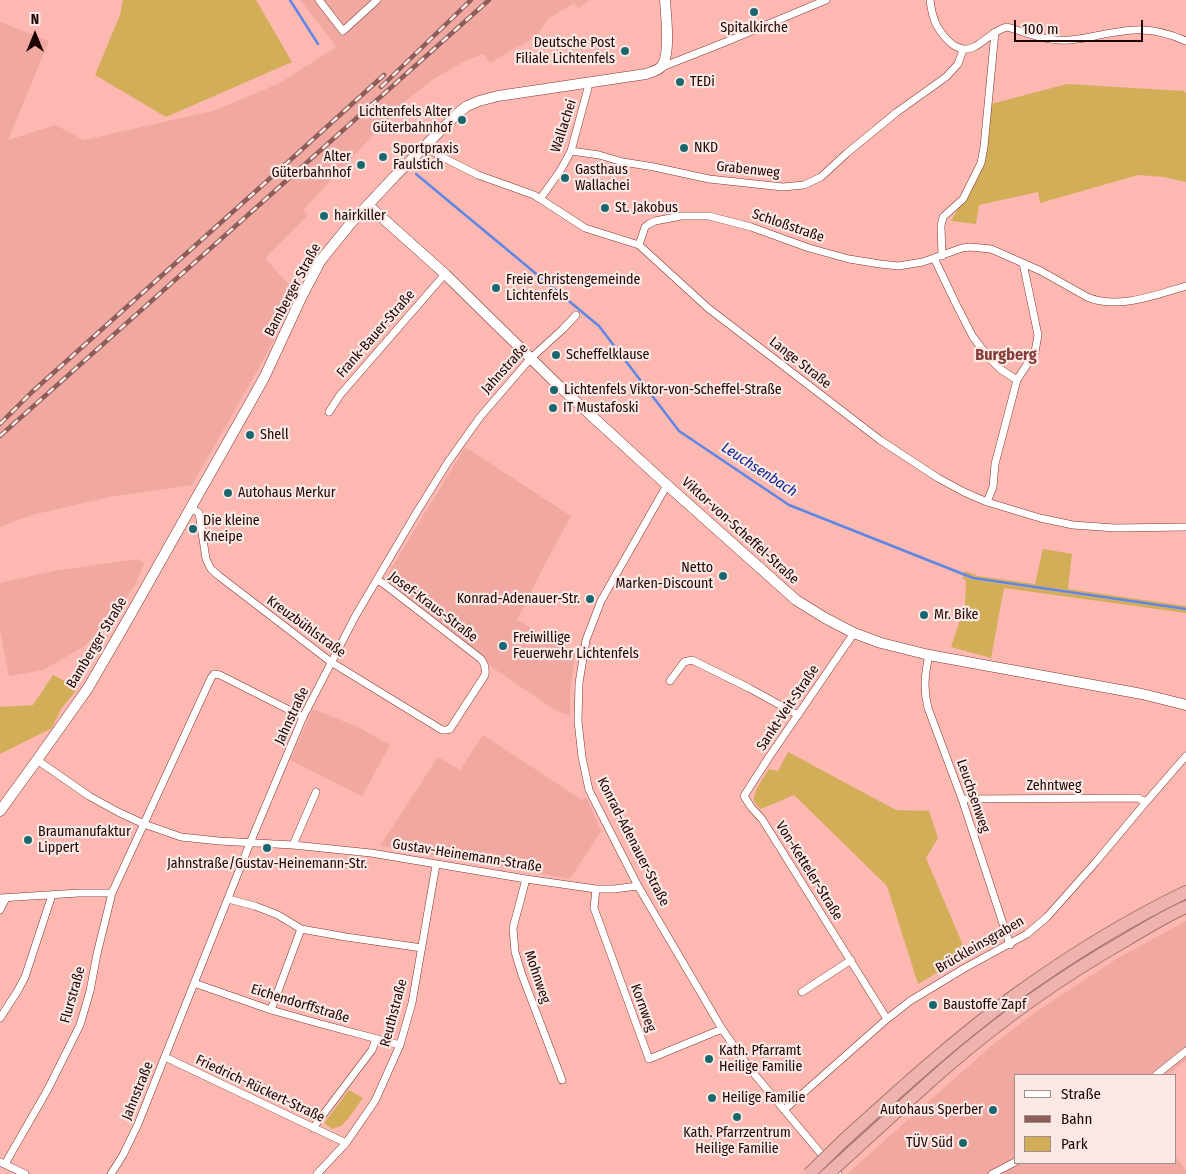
<!DOCTYPE html>
<html>
<head>
<meta charset="utf-8">
<style>
  body { margin:0 }
  #map { position:relative; width:1186px; height:1174px; overflow:hidden; background:#fcb8b1; font-family:"Fira Sans Condensed",sans-serif }
  canvas { display:block }
  .legend { position:absolute; left:1014px; top:1074px; width:162px; height:90px; box-sizing:border-box; background:#fae8e5; border:1px solid #a28d8b; margin:0; padding:6px 9px; list-style:none; font-size:15px; color:#1e0403 }
  .legend li { display:flex; align-items:center; gap:10px; height:25px }
  .legend b { width:25px; border:1px solid #a28d8b }
  .north { position:absolute; left:10px; top:10px; width:50px; height:50px; -webkit-text-stroke:4px #fae8e5; paint-order:stroke; rotate:0deg; font-size:14px; font-weight:700; line-height:20px; text-align:center; color:#1e0403 }
  .north::after { content:''; display:block; margin:auto; width:18px; height:22px; background:#1e0403; clip-path:polygon(50% 0,100% 100%,50% 72%,0 100%) }
  .scale { position:absolute; left:1014px; top:20px; width:129px; height:22px; box-sizing:border-box; border:2px solid #1e0403; border-top:0; padding-left:6px; font-size:15px; line-height:18px; white-space:nowrap; color:#1e0403; -webkit-text-stroke:4px #fae8e5; paint-order:stroke }
</style>
</head>
<body>
<div id="map">
<canvas width="1186" height="1174"></canvas>
<ul class="legend">
<li><b style="height:6px;background:#fff"></b>Straße</li>
<li><b style="height:6px;background:#8c5d59"></b>Bahn</li>
<li><b style="height:14px;background:#d3ae59"></b>Park</li>
</ul>
<div class="north">N</div>
<div class="scale">100 m</div>
</div>
<script>
const c = document.querySelector('canvas').getContext('2d');
c.lineJoin = 'round';
function fill(path, color) { c.fillStyle = color; c.fill(path, 'evenodd'); }
function strokePath(path, color, width, dash) { c.strokeStyle = color; c.lineWidth = width; c.lineCap = dash ? 'butt' : 'round'; c.setLineDash(dash || []); c.stroke(path); }
function label(font, color, halo, rows, align = 'center') {
  c.font = font + ' "Fira Sans Condensed",sans-serif'; c.lineWidth = 4.5; c.setLineDash([]); c.textBaseline = 'middle'; c.strokeStyle = halo; c.fillStyle = color; for (const [text, x, y, turn = 0] of rows) {
    c.save(); c.translate(x, y); c.rotate((+turn || 0) * Math.PI / 180); c.textAlign = isNaN(turn) ? turn : align; if (halo) c.strokeText(text, 0, 0); c.fillText(text, 0, 0); c.restore();
  }
}
fill(new Path2D(`
  M300 0H589L579 8 574 3 548 19 537 36 490 63 483 54 467 60 432 80 403 103 303 210 308 215 265 258 297 294 260 366 192 485 109 497 32 515 0 527V22L49 41 8 140 55 125 84 140 213 111 280 83 333 49 336 46Z
  M465 447 571 516 546 562 517 620 575 655 570 692V716L555 710 490 666 484 657 385 579Z
  M138 559 144 563 137 582 113 616 85 646 43 670 9 676 0 631V583L53 571Z
  M313 709 360 728 390 745 362 796 290 760Z
  M483 735 582 800 586 797 601 831 570 879 397 848 380 846 438 757 460 770Z
  M1186 921V1060L1167 1075H1015V1163H1175V1156L1186 1170V1174H847L990 1047 1037 1011 1118 958Z`), '#f1a8a1');
fill(new Path2D(`
  M123 0H256L292 62 166 117 95 75 120 15Z
  M1067 84 1184 91 1186 93V182L1164 177 1138 175 1040 203 1038 192 979 205 976 224 951 221 983 166 986 154 991 104Z
  M1043 549 1072 554 1068 589 1186 606V608L974 577 963 573 965 571 978 576 1035 584Z
  M963 576 970 579 1186 610V613L1004 588 991 658 951 647 965 605 966 580 963 579Z
  M53 675 78 688 61 709 52 728 0 754V707L33 705Z
  M788 752 896 810 929 811 938 838 926 858 967 955 918 984 887 886 794 795 761 809C760 808 756 804 755 803 750 795 765 776 769 769L778 771Z
  M349 1090 363 1098 347 1120 341 1126 332 1129 324 1123Z`), '#d3ae59');
strokePath(new Path2D(`
  M290 0 318 44
  M416 174 599 326 679 431 789 505 973 578 1186 609`), '#5f86e5', 2.5);
const street = new Path2D(`
  M319 0 343 31 377 0
  M930 0C931 9 933 18 937 26 945 39 958 55 974 47 986 41 994 30 1007 27 1025 32 1042 40 1060 40 1072 41 1084 38 1095 36 1131 29 1151 25 1186 41
  M662 67 723 43 826 0
  M425 145 438 155 478 175 534 195 585 228 639 245 708 308 880 440 938 478 964 492 987 502 1040 518 1073 525 1115 528 1186 527
  M571 151 599 155 623 162 654 167 709 179 783 187 804 185 821 177 847 153 897 112 946 77 958 64 963 50
  M540 199 560 171 571 151 588 88V83
  M639 245 645 227 649 224 655 221 681 216H709L751 227 809 248 849 259 880 264 898 266 923 262 962 248 970 247 991 249 1041 271 1087 297C1117 310 1156 295 1186 286
  M942 256 941 226 943 217 963 199 981 163 984 147 995 32
  M934 258 956 304 973 337 990 359 1000 369 1017 380
  M329 412 340 395 445 274
  M667 485 601 601 586 640 579 683 578 721 582 757 589 790 638 886 722 1029 750 1069 838 1174
  M987 502 993 487 995 464 1017 380 1035 352 1038 335 1023 263
  M190 507 199 513 206 559 211 569 219 576 331 662 442 730H446L450 729 485 675C486 668 485 664 481 659L384 584 377 580
  M854 633 769 757 744 796 751 807 762 819 887 1019
  M929 655C925 673 923 689 928 708L962 799 1010 945
  M670 681 684 662 692 660 749 688 798 715
  M37 760 89 796 118 812 144 824 181 837 219 841 293 845 371 853 526 879 596 889H614L638 886
  M962 799 1138 798 1146 802
  M293 845 316 792
  M526 879 513 928 515 952 522 975 562 1080
  M596 889 594 908 649 1059 722 1029
  M0 898 79 893H112
  M228 899 255 906 278 915 301 929 346 937 422 948
  M0 910 6 898
  M194 983 271 1010 321 1024 400 1045
  M802 992 851 960
  M271 1010 301 929
  M0 1018 17 992 25 977 52 895
  M165 1057 346 1143
  M1156 1075 1186 1051
  M784 1110 887 1019 910 1001 963 969 1027 934 1047 917 1095 863 1146 802 1186 756
  M313 1128 372 1050 376 1039
  M0 1162 25 1174
  M5 1164 48 1089 80 1025 90 991 97 954 112 893 211 678 214 674 220 675 303 717
  M111 1174 123 1155 138 1124 250 843 303 717 356 615 415 515 448 462 480 417 530 359 563 329 576 315
  M317 1174 346 1143 375 1101 400 1045 412 1003 436 865
  M992 1174 1015 1162`);
const secondary = new Path2D(`
  M368 205 445 274 559 386 667 485 796 600 825 618 854 633 881 643 929 655 1142 694 1186 705
  M0 811 37 760 88 688 128 619 264 378 302 296 321 260 351 223 395 176 458 113 467 106 479 101 498 96 646 74C651 72 657 71 661 67 671 57 666 15 665 0`);
const highway = new Path2D(`
  M843 1141C898 1091 954 1040 1014 996 1068 957 1126 921 1186 892
  M852 1152C882 1125 912 1097 943 1070 999 1021 1061 977 1126 940 1146 928 1165 916 1186 907`);
strokePath(street, '#7e3632', 8);
strokePath(secondary, '#7e3632', 11);
strokePath(highway, '#a57672', 14);
strokePath(street, '#fff', 7);
strokePath(secondary, '#fff', 10);
strokePath(highway, '#eeb3ad', 12);
const rail = new Path2D(`
  M381 87 471 0
  M0 424 32 392 266 182 384 75
  M0 436 489 0`);
strokePath(rail, '#8c5d59', 4.5);
strokePath(rail, '#fae8e5', 2.5, [8]);
const highwayBridge = new Path2D(`
  M809 1174 843 1141
  M828 1174 852 1152`);
strokePath(highwayBridge, '#a57672', 14, []);
strokePath(highwayBridge, '#eeb3ad', 12);
for (const [x, y, r, color] of [
  [754,12,5,"#1a676f"],
  [625,51,5,"#1a676f"],
  [680,82,5,"#1a676f"],
  [462,120,5,"#1a676f"],
  [684,148,5,"#1a676f"],
  [383,157,5,"#1a676f"],
  [361,165,5,"#1a676f"],
  [565,178,5,"#1a676f"],
  [605,208,5,"#1a676f"],
  [324,216,5,"#1a676f"],
  [496,288,5,"#1a676f"],
  [556,355,5,"#1a676f"],
  [554,390,5,"#1a676f"],
  [553,408,5,"#1a676f"],
  [250,435,5,"#1a676f"],
  [228,493,5,"#1a676f"],
  [193,529,5,"#1a676f"],
  [723,576,5,"#1a676f"],
  [590,599,5,"#1a676f"],
  [924,615,5,"#1a676f"],
  [503,646,5,"#1a676f"],
  [28,840,5,"#1a676f"],
  [267,848,5,"#1a676f"],
  [933,1005,5,"#1a676f"],
  [709,1059,5,"#1a676f"],
  [712,1098,5,"#1a676f"],
  [993,1110,5,"#1a676f"],
  [737,1117,5,"#1a676f"],
  [963,1143,5,"#1a676f"]
]) { const dot = new Path2D(); dot.arc(x, y, r, 0, 2 * Math.PI); c.fillStyle = color; c.fill(dot); strokePath(dot, '#fae8e5', 2); }
label('14px', '#1e0403', '#fae8e5', [
  ["Spitalkirche",754,28,"center"],
  ["Deutsche Post",615,43,"right"],
  ["Filiale Lichtenfels",615,59,"right"],
  ["TEDi",690,82],
  ["Lichtenfels Alter",452,112,"right"],
  ["Güterbahnhof",452,128,"right"],
  ["NKD",694,148],
  ["Sportpraxis",393,149],
  ["Faulstich",393,165],
  ["Alter",351,157,"right"],
  ["Güterbahnhof",351,173,"right"],
  ["Gasthaus",575,170],
  ["Wallachei",575,186],
  ["St. Jakobus",615,208],
  ["hairkiller",334,216],
  ["Freie Christengemeinde",506,280],
  ["Lichtenfels",506,296],
  ["Scheffelklause",566,355],
  ["Lichtenfels Viktor-von-Scheffel-Straße",564,390],
  ["IT Mustafoski",563,408],
  ["Shell",260,435],
  ["Autohaus Merkur",238,493],
  ["Die kleine",203,521],
  ["Kneipe",203,537],
  ["Netto",713,568,"right"],
  ["Marken-Discount",713,584,"right"],
  ["Konrad-Adenauer-Str.",580,599,"right"],
  ["Mr. Bike",934,615],
  ["Freiwillige",513,638],
  ["Feuerwehr Lichtenfels",513,654],
  ["Braumanufaktur",38,832],
  ["Lippert",38,848],
  ["Jahnstraße/Gustav-Heinemann-Str.",267,864,"center"],
  ["Baustoffe Zapf",943,1005],
  ["Kath. Pfarramt",719,1051],
  ["Heilige Familie",719,1067],
  ["Heilige Familie",722,1098],
  ["Autohaus Sperber",983,1110,"right"],
  ["Kath. Pfarrzentrum",737,1133,"center"],
  ["Heilige Familie",737,1149,"center"],
  ["TÜV Süd",953,1143,"right"]
], 'left');
label('14px', '#1e0403', '#fae8e5', [
  ["Wallachei",564,126,-72],
  ["Grabenweg",748,170,6],
  ["Schloßstraße",788,226,19],
  ["Bamberger Straße",293,290,-62],
  ["Frank-Bauer-Straße",376,334,-49],
  ["Lange Straße",800,363,38],
  ["Jahnstraße",505,369,-48],
  ["Viktor-von-Scheffel-Straße",740,531,42],
  ["Josef-Kraus-Straße",433,607,37],
  ["Kreuzbühlstraße",306,627,36],
  ["Bamberger Straße",97,643,-59],
  ["Sankt-Veit-Straße",788,708,-56],
  ["Jahnstraße",292,716,-65],
  ["Zehntweg",1054,786],
  ["Leuchsenweg",973,796,71],
  ["Konrad-Adenauer-Straße",633,842,63],
  ["Gustav-Heinemann-Straße",467,856,9],
  ["Von-Ketteler-Straße",809,871,58],
  ["Brückleinsgraben",980,945,-30],
  ["Mohnweg",537,977,71],
  ["Flurstraße",73,995,-74],
  ["Eichendorffstraße",300,1004,17],
  ["Kornweg",643,1008,70],
  ["Reuthstraße",394,1013,-75],
  ["Friedrich-Rückert-Straße",260,1089,25],
  ["Jahnstraße",138,1091,-68]
]);
label('italic 15px', '#0c2593', '#fae8e5', [
  ["Leuchsenbach",759,470,33]
]);
label('bold 16px', '#853d39', '#fae8e5', [
  ["Burgberg",1006,356]
]);
</script>
</body>
</html>
